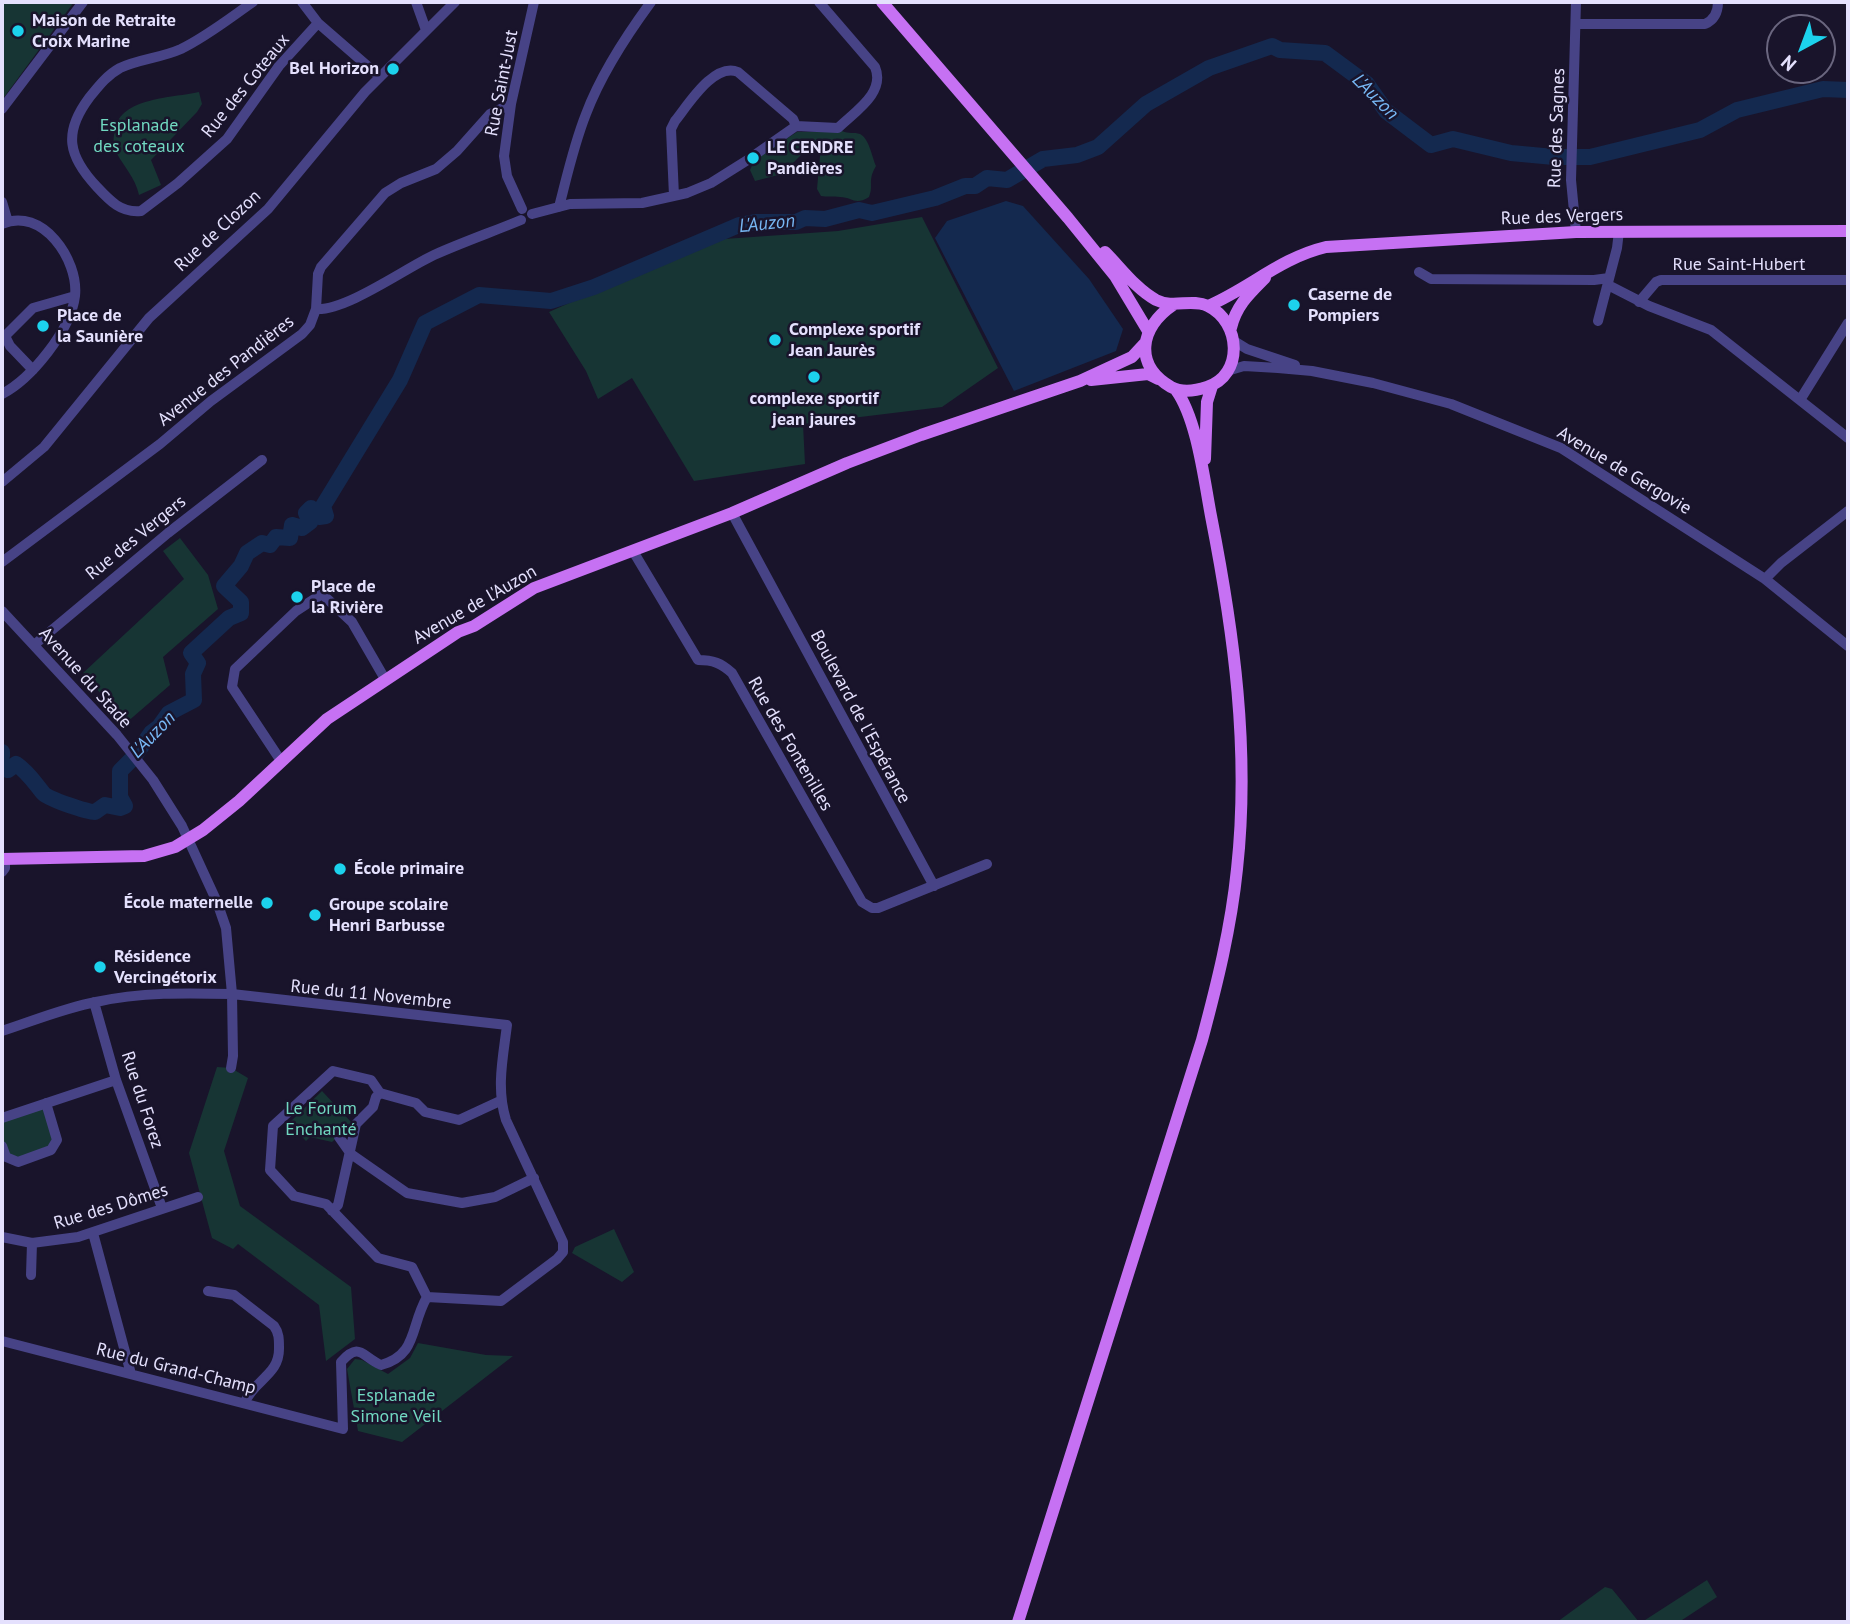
<!DOCTYPE html>
<html>
<head>
<meta charset="utf-8">
<style>
  body { margin:0 }
  #map { position:relative; width:1850px; height:1624px; overflow:hidden; background:#19142b; font-family:"PT Sans",sans-serif }
  canvas { display:block }
  .frame { position:absolute; inset:0; border:4px solid #e4e0fd; pointer-events:none }
  .north { position:absolute; left:1766px; top:14px; width:70px; height:70px; box-sizing:border-box; background:#19142b; border:2px solid #6a667f; border-radius:50%; rotate:221deg; font-size:19px; font-weight:700; line-height:28px; text-align:center; color:#e4e0fd }
  .north::after { content:''; display:block; margin:auto; width:24px; height:32px; background:#1cd2ed; clip-path:polygon(50% 0,100% 100%,50% 72%,0 100%) }
</style>
</head>
<body>
<div id="map">
<canvas width="1850" height="1624"></canvas>
<div class="frame"></div>
<div class="north">N</div>
</div>
<script>
const c = document.querySelector('canvas').getContext('2d');
c.lineJoin = 'round';
function fill(path, color) { c.fillStyle = color; c.fill(path, 'evenodd'); }
function strokePath(path, color, width, dash) { c.strokeStyle = color; c.lineWidth = width; c.lineCap = dash ? 'butt' : 'round'; c.setLineDash(dash || []); c.stroke(path); }
function label(font, color, halo, rows, align = 'center') {
  c.font = font + ' "PT Sans",sans-serif'; c.lineWidth = 5; c.setLineDash([]); c.textBaseline = 'middle'; c.strokeStyle = halo; c.fillStyle = color; for (const [text, x, y, turn = 0] of rows) {
    c.save(); c.translate(x, y); c.rotate((+turn || 0) * Math.PI / 180); c.textAlign = isNaN(turn) ? turn : align; if (halo) c.strokeText(text, 0, 0); c.fillText(text, 0, 0); c.restore();
  }
}
fill(new Path2D(`
  M2 2H74L2 100Z
  M199 92 202 104 197 112 151 160 161 185 139 195C135 177 124 167 116 152 113 145 113 138 115 130 120 97 174 98 199 92Z
  M842 131C849 134 854 132 860 134 869 138 872 157 876 166 867 181 874 185 869 197 854 206 853 197 840 197 833 196 827 197 821 196L817 189 821 145 811 151 804 152 782 174 755 181 750 170 755 159 797 132Z
  M922 217 998 368 942 407 803 424 805 464 694 481 632 378 598 399 586 371 549 312 710 240 838 231Z
  M180 538 208 575 218 609 163 657 170 685 126 723 83 673 184 579 163 551Z
  M217 1067 231 1068 248 1078 224 1151 240 1206 351 1287 355 1339 326 1361 319 1305 238 1244 233 1249 212 1238 189 1153Z
  M322 1091 352 1123 332 1142 310 1137 306 1141 289 1123Z
  M46 1103 57 1140 51 1150 18 1162 2 1146V1118Z
  M614 1229 634 1272 622 1282 572 1253 575 1247Z
  M418 1343 486 1355 513 1356 402 1442 358 1431 347 1369 355 1359 362 1360 388 1374 410 1358Z
  M1707 1580 1717 1597 1679 1622H1642Z
  M1605 1587 1612 1589 1639 1622H1557Z`), '#173534');
fill(new Path2D(`
  M1006 201 1023 206 1089 279 1123 329 1116 351 1014 391 935 238 947 221Z`), '#14294f');
strokePath(new Path2D(`
  M2 752V756
  M2 767 8 770 16 764C28 772 34 782 43 793 48 799 87 812 95 812L105 805 120 808 125 806 120 797V771L134 757 151 733 159 727 169 713 194 700 193 674 198 663 191 653 229 618 241 613V602L224 586 241 566 247 553 262 543 270 545 276 537 290 538 292 525 302 528 310 522 306 513 311 508 319 517 326 516 323 506 400 380 425 323 479 295 551 301 594 287 739 225 755 222H796L805 218 825 219 859 210 872 213 935 198 965 186H975L987 178 1007 180 1043 159 1077 155 1098 147 1146 104 1209 68 1272 46 1280 50 1325 53 1367 84 1386 111 1431 145 1453 139 1511 153 1554 157H1590L1700 130 1737 110 1823 89 1848 90`), '#14294f', 16);
strokePath(new Path2D(`
  M253 2C230 18 206 37 181 49 161 58 139 59 120 68 107 75 98 87 89 98 63 133 68 156 97 187 110 201 121 213 141 211L178 183 227 139 279 66 318 23
  M302 2 318 23 379 76
  M416 2 426 30
  M1576 24H1705C1714 20 1718 12 1718 2
  M2 109 83 2
  M674 196 671 129 675 121C688 105 714 62 738 72L793 119 796 126
  M2 202 8 222
  M559 207C567 176 574 144 586 114 601 74 626 36 651 2
  M522 209 507 176 504 156 511 104 534 2
  M532 214 570 204 642 203 687 193 711 183 746 161 796 126 838 128C854 112 886 93 875 67L819 2
  M2 224C42 206 79 260 75 296 71 330 31 379 2 394
  M1576 232 1571 180 1576 2
  M1419 272 1431 279 1594 280 1609 278
  M1608 285 1649 306 1711 330 1848 438
  M1639 302 1656 282 1661 280H1848
  M316 309 318 274 321 267 385 193 401 183 436 169 457 151 490 114 511 104
  M1598 321 1617 248 1619 231
  M1234 341 1247 349 1295 365
  M33 370 10 346 5 336 33 308 75 296
  M1227 371 1244 366 1278 368 1312 371 1373 383 1451 404 1561 448 1765 579 1848 646
  M1800 400 1848 323
  M2 482 44 447 149 318 268 209 365 92 455 2
  M732 513 934 886
  M633 551 698 660C713 660 721 663 732 673L862 902 872 908H878L987 864
  M2 562 160 444 211 401 302 334 310 325 316 309C346 311 404 269 434 255 463 242 492 232 521 220
  M1765 579 1781 563 1848 511
  M2 611 117 735 153 780 182 826 217 902 226 928 232 994 233 1056 231 1068
  M34 645 168 533 262 460
  M281 761 232 687 235 669 296 611 322 594 352 622 385 679
  M2 872 5 868V858
  M94 1002 116 1080 162 1208
  M2 1031C33 1021 64 1008 96 1002 140 992 187 993 232 994L507 1025C503 1058 496 1088 506 1120L563 1242V1252L557 1259 501 1301 427 1297C410 1326 418 1355 381 1365 362 1357 360 1341 341 1362L343 1429 2 1341
  M2 1118 116 1080
  M339 1137 351 1154 407 1193 462 1203 495 1197 534 1178
  M2 1146 6 1157 18 1162 51 1150 57 1140 46 1103
  M332 1211 338 1205 356 1124 373 1107 376 1097 380 1093
  M93 1233 131 1374
  M2 1237 32 1243 78 1237 198 1197
  M31 1275 32 1243
  M208 1291 234 1295 274 1326C279 1333 279 1339 279 1347 280 1375 255 1379 245 1402
  M427 1297 412 1267 378 1258 326 1204 294 1196 270 1170 273 1126 333 1071 371 1080 380 1093 416 1103 425 1112 459 1120 500 1101`), '#474386', 10);
strokePath(new Path2D(`
  M882 2 1068 218 1115 276 1148 331
  M1105 252C1121 268 1136 289 1156 300 1174 309 1191 298 1208 306 1241 322 1244 375 1207 387 1195 391 1182 393 1171 387 1133 365 1140 327 1173 305
  M1208 306C1250 288 1280 258 1326 247L1576 232 1848 231
  M1231 328C1236 306 1249 294 1265 278
  M1091 380 1148 374 1158 379
  M1205 459 1207 402 1212 386
  M2 859 144 856 175 847 203 830 239 801 327 719 458 632 474 626 534 588 732 513 847 463 921 435 1080 381 1132 357 1145 343
  M1018 1622 1202 1040C1217 984 1231 928 1237 869 1250 750 1234 633 1211 516 1204 479 1197 419 1176 390`), '#c671f3', 12);
for (const [x, y, r, color] of [
  [18,31,7,"#1cd2ed"],
  [393,69,7,"#1cd2ed"],
  [753,158,7,"#1cd2ed"],
  [1294,305,7,"#1cd2ed"],
  [43,326,7,"#1cd2ed"],
  [775,340,7,"#1cd2ed"],
  [814,377,7,"#1cd2ed"],
  [297,597,7,"#1cd2ed"],
  [340,869,7,"#1cd2ed"],
  [267,903,7,"#1cd2ed"],
  [315,915,7,"#1cd2ed"],
  [100,967,7,"#1cd2ed"]
]) { const dot = new Path2D(); dot.arc(x, y, r, 0, 2 * Math.PI); c.fillStyle = color; c.fill(dot); strokePath(dot, '#19142b', 2.5); }
label('bold 18px', '#e4e0fd', '#19142b', [
  ["Maison de Retraite",32,21],
  ["Croix Marine",32,42],
  ["Bel Horizon",379,69,"right"],
  ["LE CENDRE",767,148],
  ["Pandières",767,169],
  ["Caserne de",1308,295],
  ["Pompiers",1308,316],
  ["Place de",57,316],
  ["la Saunière",57,337],
  ["Complexe sportif",789,330],
  ["Jean Jaurès",789,351],
  ["complexe sportif",814,399,"center"],
  ["jean jaures",814,420,"center"],
  ["Place de",311,587],
  ["la Rivière",311,608],
  ["École primaire",354,869],
  ["École maternelle",253,903,"right"],
  ["Groupe scolaire",329,905],
  ["Henri Barbusse",329,926],
  ["Résidence",114,957],
  ["Vercingétorix",114,978]
], 'left');
label('18px', '#e4e0fd', '#19142b', [
  ["Rue Saint-Just",502,83,-79],
  ["Rue des Coteaux",246,86,-51],
  ["Rue des Sagnes",1557,128,-88],
  ["Rue des Vergers",1562,217,-2],
  ["Rue de Clozon",218,231,-43],
  ["Rue Saint-Hubert",1739,265],
  ["Avenue des Pandières",226,371,-38],
  ["Avenue de Gergovie",1624,471,31],
  ["Rue des Vergers",136,538,-39],
  ["Avenue de l'Auzon",475,605,-30],
  ["Avenue du Stade",85,678,48],
  ["Boulevard de l'Espérance",860,717,62],
  ["Rue des Fontenilles",790,744,60],
  ["Rue du 11 Novembre",371,995,6],
  ["Rue du Forez",142,1100,72],
  ["Rue des Dômes",111,1207,-17],
  ["Rue du Grand-Champ",176,1369,14]
]);
label('18px', '#71d8c1', '#19142b', [
  ["Esplanade",139,126],
  ["des coteaux",139,147],
  ["Le Forum",321,1109],
  ["Enchanté",321,1130],
  ["Esplanade",396,1396],
  ["Simone Veil",396,1417]
]);
label('italic 19px', '#77b7f4', '#19142b', [
  ["L'Auzon",1375,97,45],
  ["L'Auzon",767,224,-6],
  ["L'Auzon",153,735,-46]
]);
</script>
</body>
</html>
